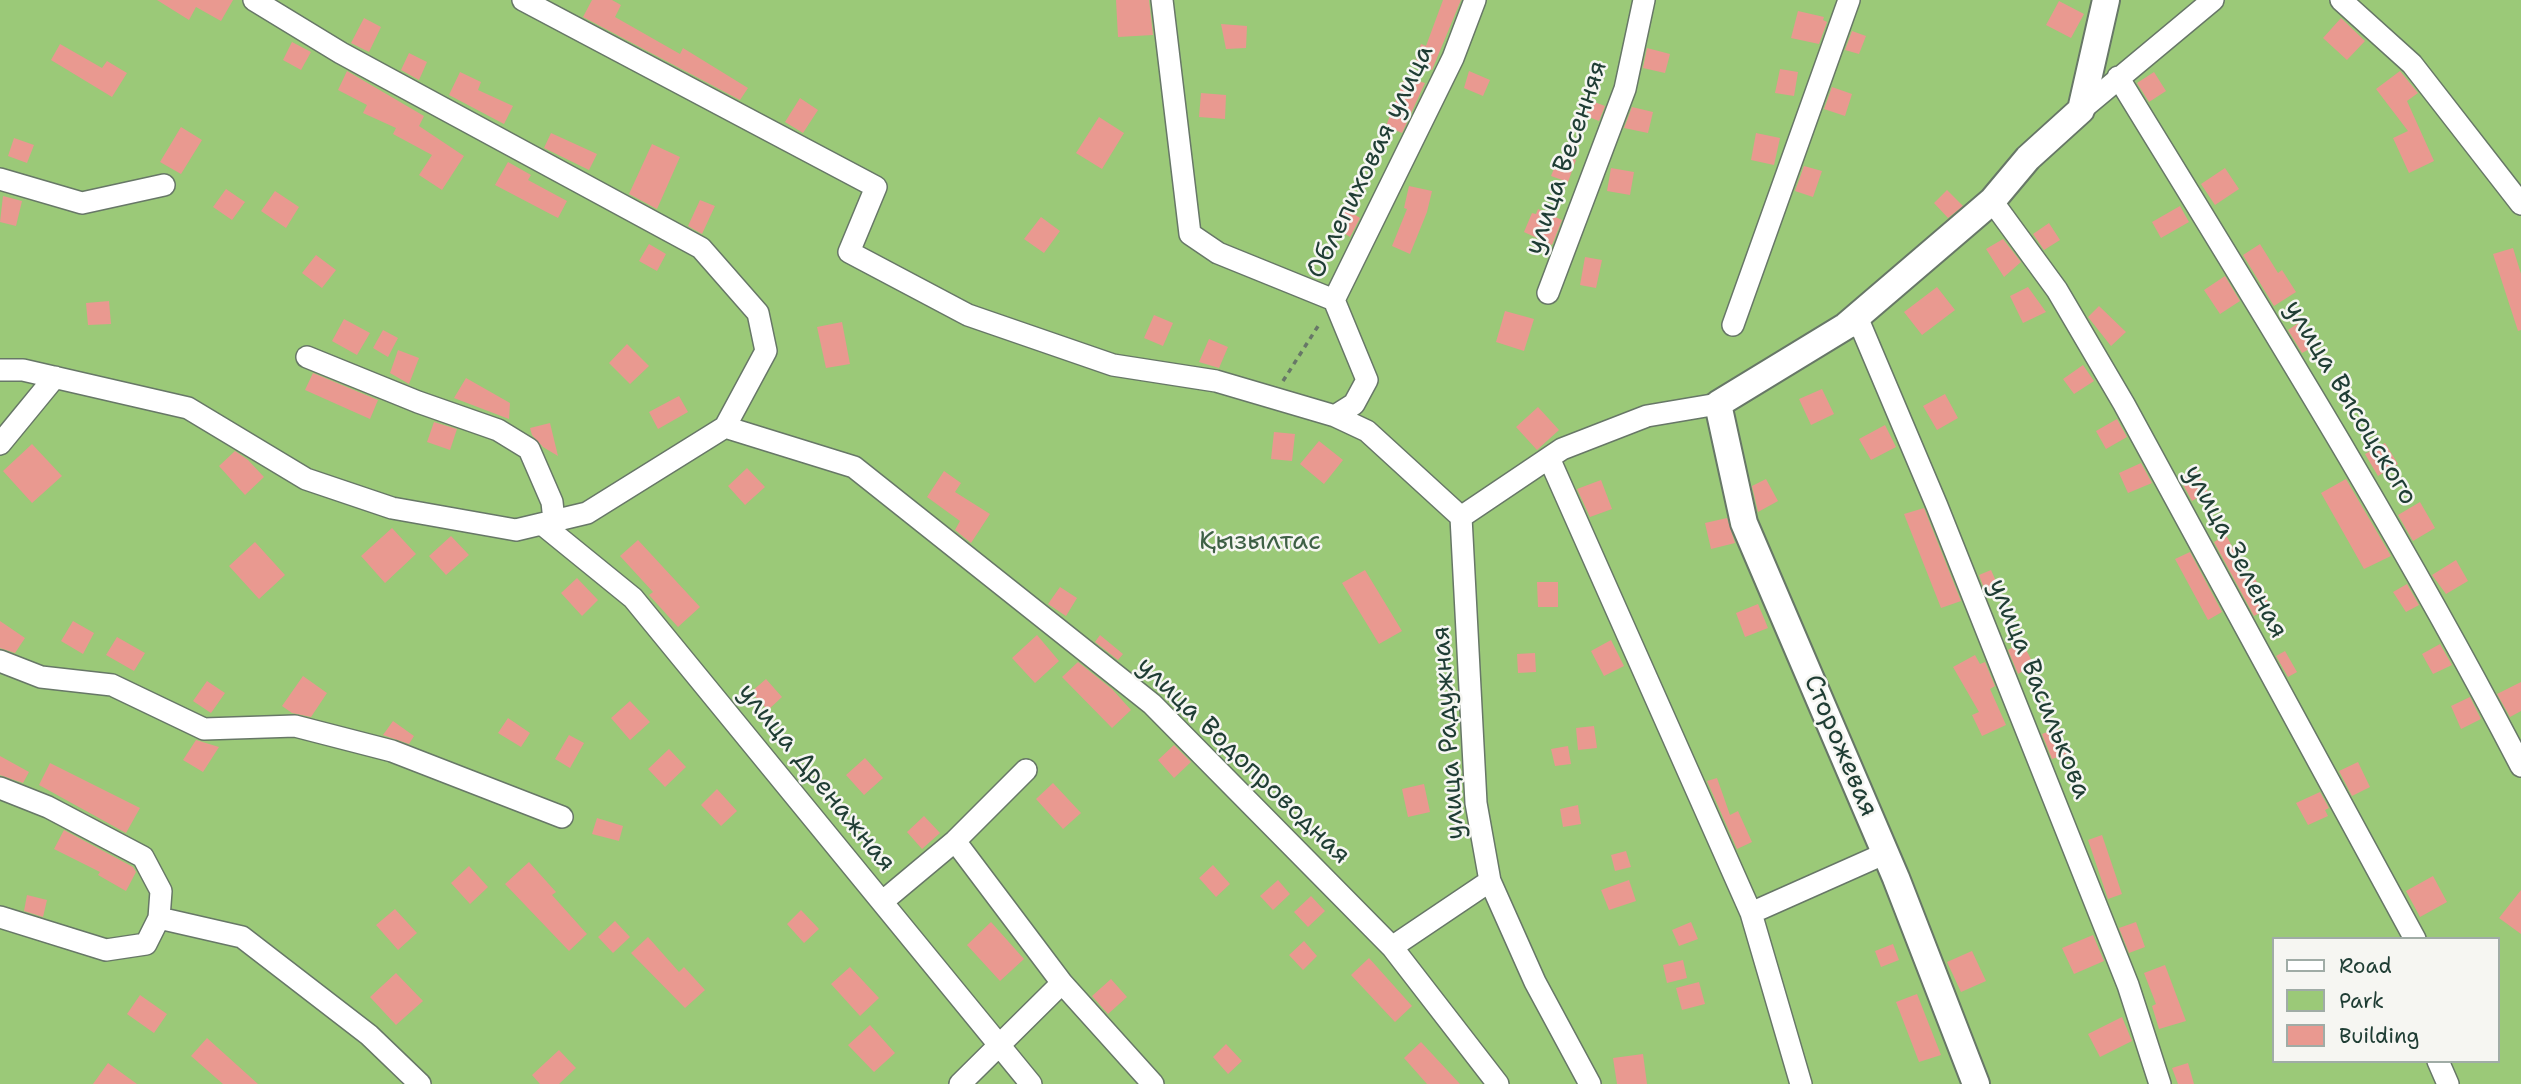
<!DOCTYPE html>
<html>
<head>
<meta charset="utf-8">
<style>
  body { margin:0 }
  #map { position:relative; width:2521px; height:1084px; overflow:hidden; background:#ece4c6; font-family:"Shantell Sans",sans-serif }
  canvas { display:block }
  .legend { position:absolute; left:2272px; top:937px; width:228px; height:126px; box-sizing:border-box; background:#f6f6f2; border:2px solid #a0aca6; margin:0; padding:9px 12px; list-style:none; font-size:21px; color:#1f3d34 }
  .legend li { display:flex; align-items:center; gap:14px; height:35px }
  .legend b { width:35px; border:2px solid #a0aca6 }
</style>
</head>
<body>
<div id="map">
<canvas width="2521" height="1084"></canvas>
<ul class="legend">
<li><b style="height:9px;background:#fff"></b>Road</li>
<li><b style="height:19px;background:#9bc978"></b>Park</li>
<li><b style="height:19px;background:#e99990"></b>Building</li>
</ul>
</div>
<script>
const c = document.querySelector('canvas').getContext('2d');
c.lineJoin = 'round';
function fill(path, color) { c.fillStyle = color; c.fill(path, 'evenodd'); }
function strokePath(path, color, width, dash) { c.strokeStyle = color; c.lineWidth = width; c.lineCap = dash ? 'butt' : 'round'; c.setLineDash(dash || []); c.stroke(path); }
function label(font, color, halo, rows, align = 'center') {
  c.font = font + ' "Shantell Sans",sans-serif'; c.lineWidth = 5; c.setLineDash([]); c.textBaseline = 'middle'; c.strokeStyle = halo; c.fillStyle = color; for (const [text, x, y, turn = 0] of rows) {
    c.save(); c.translate(x, y); c.rotate((+turn || 0) * Math.PI / 180); c.textAlign = isNaN(turn) ? turn : align; if (halo) c.strokeText(text, 0, 0); c.fillText(text, 0, 0); c.restore();
  }
}
fill(new Path2D(`
  M0 0H2521V1084H0ZM2274 939H2498V1061H2274Z`), '#9bc978');
fill(new Path2D(`
  M157 0H233L221 21 196 7 189 20Z
  M592 0H612L621 5 615 17 680 54 683 48 748 88 740 100 583 17Z
  M1116 0H1149L1153 35 1118 37Z
  M1443 0H1461L1432 70 1415 64 1421 44 1426 46Z
  M2059 1 2084 14 2071 38 2046 25Z
  M1798 11 1824 17 1823 20 1827 22 1819 44 1791 38Z
  M364 18 381 27 369 52 351 43Z
  M2341 18 2365 41 2347 60 2323 38Z
  M1221 24 1247 26 1246 48 1226 49Z
  M1852 31 1866 36 1859 54 1845 50Z
  M292 42 311 52 301 70 283 60Z
  M60 44 102 68 107 61 127 73 112 97 51 60Z
  M1647 48 1670 54 1665 73 1643 68Z
  M409 53 427 62 419 80 401 70Z
  M1780 69 1798 72 1794 96 1775 93Z
  M347 71 424 116 419 126 464 156 442 190 419 175 432 155 393 134 396 128 363 113 367 105 338 90Z
  M1469 71 1490 80 1483 96 1464 88Z
  M2400 71 2418 93 2407 101 2434 161 2409 173 2393 138 2408 131 2376 89Z
  M460 72 481 82 478 90 513 106 504 124 449 95Z
  M2154 72 2166 91 2149 102 2137 83Z
  M1405 77 1425 83 1402 133 1386 126Z
  M1832 87 1852 94 1845 116 1824 109Z
  M1201 93 1226 95 1225 119 1199 117Z
  M800 98 818 110 803 133 785 122Z
  M1589 100 1605 106 1599 121 1584 115Z
  M1632 107 1653 112 1648 133 1624 128Z
  M1099 117 1124 133 1102 169 1076 153Z
  M181 127 202 140 181 174 160 162Z
  M551 133 597 154 589 170 544 148Z
  M1756 133 1780 138 1774 165 1751 160Z
  M14 138 34 145 27 163 8 156Z
  M652 144 680 157 657 209 629 194Z
  M1560 154 1576 160 1568 182 1551 176Z
  M508 162 531 175 528 180 567 201 558 218 495 185Z
  M1804 166 1822 171 1813 197 1795 191Z
  M1611 168 1634 172 1630 195 1607 191Z
  M2225 168 2239 189 2215 205 2201 184Z
  M1409 186 1432 191 1427 212 1410 254 1392 246 1407 209 1404 208Z
  M226 189 245 202 232 220 213 207Z
  M1947 190 1963 206 1948 218 1934 203Z
  M275 191 299 207 286 228 261 211Z
  M3 196 22 201 16 226 0 222Z
  M700 200 715 206 702 234 688 226Z
  M2180 206 2189 222 2161 238 2152 222Z
  M1346 209 1360 218 1350 237 1335 227Z
  M1538 209 1562 220 1552 245 1524 232 1532 213 1536 214Z
  M1041 217 1060 231 1044 253 1024 239Z
  M2049 223 2060 240 2044 250 2033 234Z
  M2003 239 2021 262 2004 277 1986 249Z
  M649 244 666 254 657 271 639 261Z
  M2260 244 2278 273 2282 270 2296 292 2274 306 2243 255Z
  M2513 248 2521 274V330L2518 331 2493 254Z
  M316 255 336 270 322 288 302 273Z
  M1585 257 1602 260 1596 288 1580 285Z
  M2225 276 2240 301 2220 314 2204 290Z
  M1937 287 1955 310 1922 335 1904 312Z
  M2028 287 2046 312 2023 323 2010 296Z
  M109 301 111 324 88 325 86 303Z
  M2099 306 2126 332 2111 346 2088 317Z
  M1505 311 1534 319 1524 351 1496 342Z
  M1154 315 1173 323 1163 346 1144 338Z
  M344 319 370 333 357 355 332 341Z
  M842 322 850 364 826 368 817 327Z
  M2300 322 2315 346 2302 353 2288 330Z
  M383 330 398 338 388 357 373 348Z
  M1209 339 1228 347 1219 368 1199 362Z
  M627 344 649 366 630 384 609 363Z
  M398 350 419 358 409 384 390 373Z
  M2083 365 2094 381 2074 394 2063 379Z
  M313 373 378 400 370 419 305 390Z
  M466 378 510 403 509 419 454 398Z
  M1822 389 1834 414 1811 425 1799 399Z
  M1945 394 1958 418 1937 430 1923 406Z
  M679 396 688 412 658 429 649 412Z
  M1538 407 1559 430 1537 450 1516 427Z
  M2117 419 2127 437 2106 449 2096 431Z
  M434 422 457 429 450 450 427 442Z
  M550 423 558 456 543 447 532 435 530 428Z
  M1885 425 1896 447 1871 460 1859 439Z
  M1274 432 1295 434 1292 461 1271 459Z
  M1319 441 1343 460 1324 484 1300 464Z
  M2385 443 2398 464 2378 476 2365 454Z
  M32 444 62 476 32 503 3 471Z
  M235 451 248 460 264 477 245 495 219 466Z
  M2141 463 2152 483 2128 493 2119 473Z
  M747 468 765 487 745 505 728 486Z
  M2196 470 2208 492 2192 501 2180 479Z
  M944 471 961 483 955 492 990 514 971 543 955 530 960 521 927 497Z
  M1766 479 1778 501 1758 512 1752 486Z
  M2346 479 2391 556 2364 569 2321 493Z
  M1601 480 1612 509 1590 517 1577 489Z
  M2420 502 2435 528 2413 541 2398 515Z
  M1924 508 1961 601 1941 608 1904 514Z
  M1727 518 1735 543 1711 549 1705 523Z
  M392 528 416 554 385 583 361 556Z
  M2226 535 2250 580 2254 577 2271 607 2254 616 2214 542Z
  M451 536 469 555 446 575 429 556Z
  M638 540 700 607 678 627 649 595 653 592 620 556Z
  M255 542 285 575 259 599 229 566Z
  M2190 552 2222 612 2208 620 2175 559Z
  M2456 560 2468 581 2446 594 2432 575Z
  M1365 570 1402 631 1379 644 1342 583Z
  M1991 570 1999 588 1986 594 1979 575Z
  M577 578 598 600 582 616 561 593Z
  M1537 582H1558V607H1538Z
  M2407 584 2419 605 2406 612 2393 592Z
  M1060 587 1077 598 1066 616 1048 604Z
  M1758 604 1768 628 1745 637 1736 613Z
  M0 621 25 638 15 653 0 648Z
  M73 621 94 633 83 654 61 641Z
  M1037 635 1059 661 1035 683 1012 658Z
  M1100 635 1123 654 1118 660 1095 642Z
  M117 637 145 653 134 671 106 655Z
  M1611 640 1624 666 1604 676 1591 651Z
  M2022 642 2034 665 2018 674 2008 650Z
  M2440 644 2452 665 2433 674 2422 654Z
  M2285 651 2297 672 2288 677 2276 656Z
  M1535 653 1536 672 1518 673 1517 654Z
  M1975 655 1980 664 1985 662 1995 686 1990 689 2006 725 1982 736 1972 715 1979 712 1953 667Z
  M1078 662 1112 689 1131 710 1112 728 1062 677Z
  M303 676 327 693 311 717 292 713 282 706Z
  M766 679 782 697 768 710 751 692Z
  M207 681 225 693 211 713 193 701Z
  M2521 682V711L2510 717 2497 694Z
  M2470 697 2481 719 2461 729 2451 706Z
  M630 701 650 722 630 740 611 718Z
  M508 718 530 733 521 747 498 733Z
  M393 721 414 736 409 744 383 735Z
  M1594 726 1597 748 1578 750 1576 728Z
  M2058 728 2067 754 2052 759 2042 734Z
  M569 735 584 743 570 768 555 759Z
  M196 740 219 747 203 772 183 760Z
  M1174 745 1191 762 1174 778 1158 760Z
  M1568 746 1571 764 1555 766 1551 749Z
  M669 749 686 767 665 787 648 769Z
  M0 756 29 772 23 783 0 775Z
  M865 758 883 778 864 795 846 775Z
  M2358 762 2370 787 2352 796 2339 771Z
  M50 763 140 808 126 833 39 785Z
  M1717 778 1730 815 1738 811 1752 842 1737 849 1707 781Z
  M1053 783 1081 813 1063 829 1036 799Z
  M1424 784 1430 812 1408 817 1402 789Z
  M717 789 737 811 721 826 701 805Z
  M2320 792 2329 808 2325 810 2328 816 2308 825 2296 803Z
  M1578 805 1581 824 1563 827 1560 809Z
  M924 816 940 833 922 849 907 832Z
  M597 818 623 826 619 841 592 834Z
  M64 830 133 867 136 872 126 891 98 875 100 872 54 849Z
  M2102 835 2122 894 2108 899 2088 840Z
  M1626 851 1631 867 1615 871 1611 855Z
  M529 862 556 892 552 895 587 934 569 951 505 884Z
  M1213 865 1230 884 1216 897 1199 878Z
  M469 866 488 887 470 904 451 883Z
  M2433 876 2447 902 2420 917 2406 891Z
  M1278 880 1290 894 1273 910 1260 896Z
  M1629 880 1636 901 1609 910 1601 890Z
  M2521 890V934L2499 918Z
  M27 895 47 900 43 917 24 911Z
  M1311 896 1325 911 1308 927 1294 912Z
  M395 909 417 933 398 950 376 925Z
  M801 910 819 929 804 943 787 924Z
  M615 921 630 937 613 953 598 937Z
  M991 922 1024 959 1000 981 967 945Z
  M1691 922 1698 939 1679 946 1672 930Z
  M2136 922 2145 947 2129 953 2119 928Z
  M2093 935 2104 961 2074 974 2062 948Z
  M648 937 679 972 684 967 705 990 685 1008 631 953Z
  M1304 941 1317 956 1303 970 1289 955Z
  M1893 944 1899 960 1881 967 1875 951Z
  M1972 951 1986 981 1961 992 1947 962Z
  M1369 958 1412 1006 1395 1022 1351 975Z
  M1683 960 1687 978 1667 983 1663 965Z
  M2165 965 2186 1021 2159 1029 2152 1006 2156 1004 2144 973Z
  M850 967 879 998 860 1016 831 984Z
  M396 973 423 1001 396 1025 370 997Z
  M1111 979 1127 997 1108 1014 1092 996Z
  M1699 982 1705 1004 1682 1010 1676 988Z
  M1917 994 1941 1055 1919 1062 1896 1002Z
  M140 995 167 1014 154 1033 127 1014Z
  M2122 1017 2132 1041 2100 1057 2088 1034Z
  M870 1025 895 1053 874 1072 848 1045Z
  M207 1038 258 1084H223L191 1056Z
  M1421 1042 1460 1084H1427L1404 1058Z
  M1226 1044 1242 1061 1228 1074 1213 1057Z
  M559 1050 576 1068 559 1084H540L532 1075Z
  M1643 1054 1647 1084H1617L1613 1058Z
  M108 1063 137 1084H93Z
  M2188 1063 2194 1084H2178L2172 1068Z`), '#e99990');
const minor = new Path2D(`
  M523 0 876 187 849 252 968 315 1113 365 1216 381 1335 416 1367 431 1461 517 1476 803 1490 881 1535 982 1590 1084
  M1162 0 1190 234 1218 253 1334 300
  M2341 0 2412 64 2521 204
  M2118 77C2257 304 2398 529 2521 766
  M2081 110 2213 0
  M0 179 82 203 164 185
  M1992 201 2057 290 2124 404 2415 939
  M1548 293 1625 89 1644 0
  M1857 317 1937 506 2128 985 2160 1084
  M1733 325 1849 0
  M307 357 418 402 498 430 529 449 552 502 554 521
  M0 370H23L188 408 306 479 392 508 516 530 587 513 725 427 766 351 758 313 701 248 341 53 254 0
  M1335 416 1354 404 1367 380 1334 300 1453 58 1475 0
  M725 427 854 467 1152 704 1392 947 1498 1084
  M0 444 55 377
  M1549 458 1751 913 1801 1084
  M1461 517 1562 449 1647 416 1718 404
  M542 524 633 598 1031 1084
  M0 661 41 677 112 685 204 729 295 726 392 751 562 817
  M0 788 48 807 143 857 161 891 159 918 146 944 106 950 0 917
  M955 841 1062 983 1153 1084
  M882 902 955 841 1026 770
  M1751 913 1886 853
  M159 918 242 937 369 1035 420 1084
  M1392 947 1490 881
  M2438 1061 2448 1084
  M960 1084 1062 983`);
const tertiary = new Path2D(`
  M1976 1084 1896 878 1744 523 1718 404 1846 326 1992 201 2028 158 2081 110 2106 0`);
strokePath(minor, '#677767', 24);
strokePath(tertiary, '#677767', 30);
strokePath(new Path2D(`
  M1283 381 1320 323`), '#677767', 3.5, [5, 5]);
strokePath(minor, '#fff', 21);
strokePath(tertiary, '#fff', 26);
label('26px', '#1f3d34', '#f6f6f2', [
  ["улица Весенняя",1567,158,-71],
  ["Облепиховая улица",1371,162,-64],
  ["улица Высоцского",2350,403,59],
  ["улица Зеленая",2235,552,62],
  ["улица Василькова",2039,689,68],
  ["улица Радужная",1449,733,-94],
  ["Сторожевая",1840,746,67],
  ["улица Водопроводная",1243,761,44],
  ["улица Дренажная",816,778,51]
]);
label('26px', '#3e6045', '#f6f6f2', [
  ["Қызылтас",1260,542]
]);
</script>
</body>
</html>
